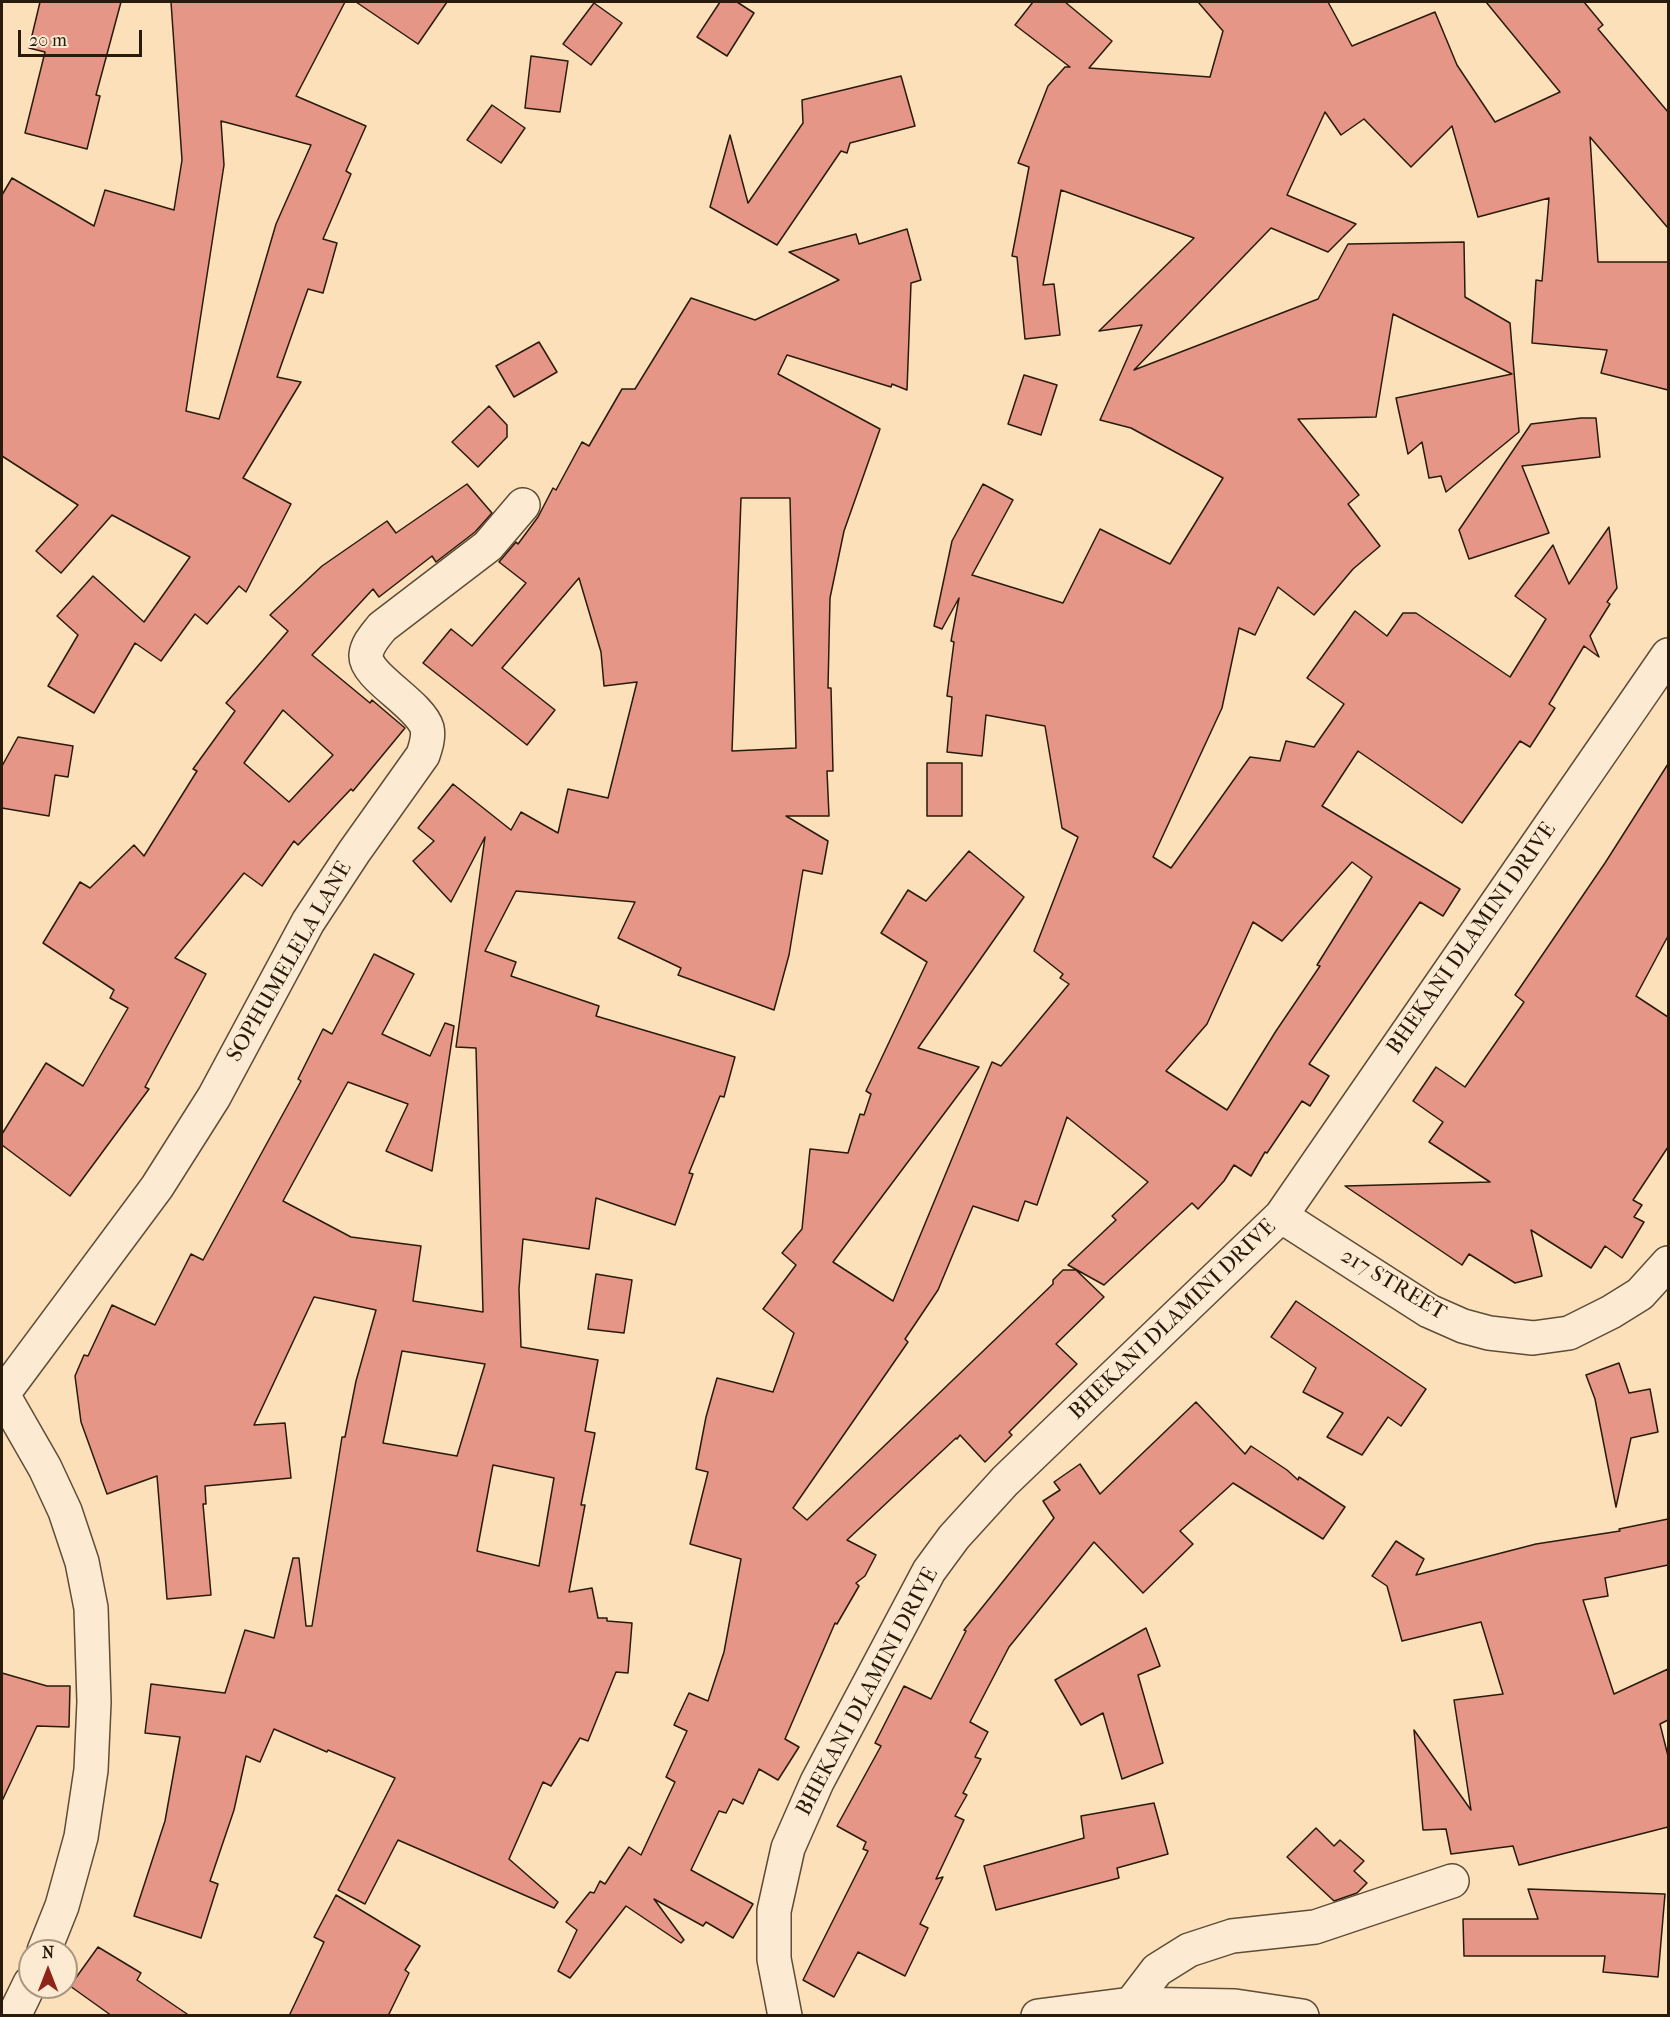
<!DOCTYPE html>
<html>
<head>
<meta charset="utf-8">
<style>
  body { margin:0 }
  #map { position:relative; width:1670px; height:2017px; overflow:hidden; background:#fbe0ba; font-family:"IM FELL French Canon",serif }
  canvas { display:block }
  .frame { position:absolute; inset:0; border:3px solid #291b0b; pointer-events:none }
  .north { position:absolute; left:18px; top:1939px; width:60px; height:60px; box-sizing:border-box; background:#fcebd2; border:2px solid #a89882; border-radius:50%; rotate:0deg; font-size:16px; font-weight:700; line-height:24px; text-align:center; color:#291b0b }
  .north::after { content:''; display:block; margin:auto; width:21px; height:27px; background:#8f2418; clip-path:polygon(50% 0,100% 100%,50% 72%,0 100%) }
  .scale { position:absolute; left:18px; top:30px; width:124px; height:27px; box-sizing:border-box; border:3px solid #291b0b; border-top:0; padding-left:8px; font-size:18px; line-height:21px; white-space:nowrap; color:#291b0b; -webkit-text-stroke:4px #fcebd2; paint-order:stroke }
</style>
</head>
<body>
<div id="map">
<canvas width="1670" height="2017"></canvas>
<div class="frame"></div>
<div class="north">N</div>
<div class="scale">20 m</div>
</div>
<script>
const c = document.querySelector('canvas').getContext('2d');
c.lineJoin = 'round';
function fill(path, color) { c.fillStyle = color; c.fill(path, 'evenodd'); }
function strokePath(path, color, width, dash) { c.strokeStyle = color; c.lineWidth = width; c.lineCap = dash ? 'butt' : 'round'; c.setLineDash(dash || []); c.stroke(path); }
function label(font, color, halo, rows, align = 'center') {
  c.font = font + ' "IM FELL French Canon",serif'; c.lineWidth = 4.5; c.setLineDash([]); c.textBaseline = 'middle'; c.strokeStyle = halo; c.fillStyle = color; for (const [text, x, y, turn = 0] of rows) {
    c.save(); c.translate(x, y); c.rotate((+turn || 0) * Math.PI / 180); c.textAlign = isNaN(turn) ? turn : align; if (halo) c.strokeText(text, 0, 0); c.fillText(text, 0, 0); c.restore();
  }
}
const building = new Path2D(`
  M40 2H121L96 95 100 96 87 149 25 133 45 52 29 48Z
  M171 2H345L296 96 366 126 346 171 351 174 323 239 337 243 323 293 308 289 277 377 301 382 243 478 291 504 246 592 239 586 207 624 195 614 161 661 135 643 94 713 48 686 78 635 57 616 93 576 144 622 190 557 112 515 61 573 36 551 78 505 2 456V195L12 178 94 226 105 190 174 210 182 160ZM221 121 311 145 276 224 219 419 186 411 224 165Z
  M356 2H447L418 44Z
  M720 2H737L754 13 727 56 697 37Z
  M1033 2H1065L1112 41 1089 68 1210 77 1223 31 1198 2H1328L1352 46 1435 12 1457 65 1495 122 1560 92 1486 2H1584L1603 25 1598 29 1668 112V228L1590 137 1598 262H1668V390L1601 373 1607 350 1532 343 1536 280 1542 281 1549 198 1478 217 1452 126 1411 167 1364 119 1341 135 1325 112 1287 195 1356 224 1328 252 1271 228 1134 370 1318 299 1348 244 1464 242 1465 297 1510 323 1519 432 1446 492 1441 476 1429 478 1422 442 1408 454 1396 398 1512 374 1393 314 1376 417 1298 419 1359 495 1348 504 1380 546 1353 569 1314 615 1278 587 1255 635 1239 628 1222 708 1153 857 1171 868 1250 757 1280 761 1286 741 1314 747 1344 704 1307 678 1355 611 1387 636 1403 613H1416L1510 677 1546 619 1515 596 1553 545 1569 584 1609 527 1617 588 1607 602 1610 604 1590 636 1599 657 1584 646 1549 704 1555 708 1530 747 1520 741 1462 823 1358 751 1322 806 1460 889 1443 916 1420 902 1309 1064 1329 1076 1310 1106 1302 1101 1267 1153 1265 1152 1251 1176 1234 1165 1224 1181 1198 1209 1192 1203 1104 1285 1068 1265 1116 1220 1112 1216 1148 1182 1067 1117 1037 1205 1025 1201 1018 1221 973 1206 938 1290 905 1339 908 1342 793 1508 807 1520 1053 1284V1280L1063 1270H1076L1104 1297 1056 1344 1077 1364 1009 1432 1012 1435 985 1462 960 1435 957 1439 956 1438 847 1540 876 1555 865 1576 856 1583 859 1586 837 1624 835 1623 785 1739 799 1747 778 1780 759 1769 743 1804 733 1799 726 1813 719 1811 691 1870 753 1904 733 1938 706 1922 703 1926 654 1899 684 1940 681 1943 626 1906 570 1978 558 1971 577 1930 566 1922 590 1892 594 1893 600 1881 605 1884 629 1847 641 1855 675 1782 666 1777 687 1731 674 1725 689 1693 708 1701 724 1652 741 1559 690 1544 708 1472 696 1469 706 1417 717 1378 773 1392 794 1333 763 1309 796 1265 782 1253 802 1229 810 1149 848 1153 860 1114 864 1115 871 1094 866 1091 927 962 881 933 908 890 926 901 969 851 1024 897 918 1048 979 1067 833 1262 893 1301 992 1062 1001 1066 1069 984 1060 978 1063 974 1034 951 1078 837 1062 828 1045 726 986 715 982 756 947 752 952 697 947 696 954 642 951 641 959 598 942 629 934 626 952 541 983 484 1013 500 972 575 1063 603 1100 529 1170 564 1223 478 1131 428 1100 420 1142 325 1099 331 1194 238 1061 190 1043 285 1054 284 1060 335 1025 339 1017 257 1012 256 1029 167 1018 163 1048 86 1065 67H1070L1015 25ZM1352 862 1372 877 1317 965 1320 966 1276 1031 1227 1110 1166 1071 1207 1024 1253 922 1282 941Z
  M594 3 622 23 591 65 563 44Z
  M531 56 568 61 560 112 525 108Z
  M901 76 915 126 850 143 847 153 841 151 777 245 710 207 730 135 748 203 803 123 802 100Z
  M492 105 525 128 501 163 467 140Z
  M907 229 921 280 911 283 907 390 892 384 891 387 787 355 778 374 880 429 844 531 830 598 828 688H831L833 771H827L829 816H786L828 841 822 874 803 870 789 955 774 1010 678 975 681 968 618 938 635 902 516 891 485 951 516 962 511 976 599 1006 596 1016 735 1057 724 1097 720 1096 689 1173 693 1174 675 1225 596 1198 589 1249 523 1239 519 1289 521 1347 598 1360 585 1431 595 1433 581 1505H585L569 1592 592 1588 598 1618H607V1621L632 1623 628 1673 616 1672 588 1741 580 1738 551 1786 543 1782 509 1859 558 1902 554 1908 398 1840 365 1904 338 1890 395 1778 328 1750 327 1752 274 1729 260 1762 246 1756 234 1810 210 1881 218 1884 201 1938 134 1916 165 1821 180 1737 145 1733 151 1684 225 1693 245 1630 274 1638 293 1558H299L306 1626H312L342 1437H345L356 1381 376 1310 314 1297 254 1425 285 1423 291 1478 205 1486 206 1504H203L211 1595 167 1599 157 1476 107 1494 81 1422 75 1376 84 1355 88 1356 112 1305 155 1325 191 1254 203 1260 301 1081 298 1079 323 1029 332 1034 374 954 414 974 382 1034 430 1056 445 1023 454 1026 432 1171 386 1151 408 1104 348 1082 283 1201 351 1237 421 1246 413 1301 483 1312 476 1048 456 1047 485 837 451 902 413 861 434 841 418 828 453 784 511 830 521 812 558 833 568 789 608 798 637 682 604 686 601 652 579 578 502 668 555 710 527 745 423 663 451 629 472 646 526 583 499 562 516 542 518 544 538 517 553 488 556 490 582 442 589 446 622 389H635L691 298 755 320 839 280 789 252 856 234 859 244ZM741 498H790L796 748 732 751ZM402 1351 485 1364 457 1456 383 1443ZM493 1465 554 1478 539 1566 477 1551Z
  M539 342 557 372 514 397 496 366Z
  M1024 375 1057 385 1041 435 1008 424Z
  M489 406 507 425V437L478 467 452 442Z
  M1581 418H1596L1600 457 1522 466 1549 533 1469 559 1459 530 1531 424Z
  M467 484 492 513 475 532 436 562 432 556 379 597 373 589 312 655 370 703 372 700 405 728 353 791 351 789 298 845 294 841 262 886 244 873 175 958 206 974 145 1087 149 1089 70 1196 2 1145V1134L46 1063 83 1086 128 1008 110 998 114 990 43 943 80 882 90 888 134 845 144 856 197 771 193 769 235 711 226 703 288 631 270 615 322 566 387 521 396 533ZM283 710 333 755 289 802 244 763Z
  M18 737 73 746 68 777 55 775 49 816 2 808V766Z
  M927 763H962V816H927Z
  M1668 764V936L1636 996 1668 1017V1147L1633 1200 1642 1205 1634 1217 1644 1222 1622 1258 1605 1246 1591 1268 1531 1230 1542 1276 1515 1283 1469 1254 1462 1265 1345 1186 1490 1182 1429 1142 1443 1122 1413 1101 1436 1067 1465 1087 1524 1002 1515 995 1605 863Z
  M596 1274 632 1280 624 1333 588 1329Z
  M1296 1301 1426 1389 1401 1426 1388 1417 1362 1455 1327 1437 1343 1413 1303 1392 1316 1368 1271 1337Z
  M1619 1363 1629 1393 1650 1389 1658 1432 1631 1438 1616 1507 1595 1399 1586 1375Z
  M1196 1402 1245 1454 1251 1446 1287 1470 1298 1480 1299 1477 1345 1507 1323 1539 1233 1483 1180 1531 1193 1544 1143 1593 1094 1542 1009 1647 970 1722 988 1732 975 1757 981 1759 963 1793 967 1795 955 1816 964 1820 936 1879 943 1877 920 1924 928 1928 905 1976 858 1952 834 1997 803 1980 868 1851 863 1849 866 1842 837 1826 881 1746 875 1743 904 1686 931 1699 966 1631 964 1630 1054 1518 1043 1501 1060 1490 1054 1482 1080 1464 1100 1494Z
  M1668 1519V1565L1605 1578 1608 1596 1583 1600 1614 1694 1668 1669V1720L1660 1724 1668 1756V1827L1519 1865 1513 1846 1451 1854 1446 1829 1423 1830 1414 1730 1471 1810 1454 1700 1503 1694 1481 1622 1402 1641 1387 1586 1372 1576 1396 1541 1424 1559 1416 1575 1536 1544 1620 1531 1619 1529Z
  M1146 1628 1160 1666 1138 1675 1163 1763 1122 1779 1103 1713 1081 1725 1055 1680Z
  M2 1673 47 1686H70L69 1727 37 1726 2 1801Z
  M1154 1803 1168 1854 1117 1868 1119 1878 996 1910 984 1866 1084 1838 1081 1816Z
  M1316 1828 1334 1846 1340 1840 1364 1861 1354 1871 1367 1883 1357 1893 1334 1901 1287 1857Z
  M1528 1889 1665 1894 1658 1977 1603 1972 1605 1956H1464L1463 1919H1538Z
  M336 1895 420 1946 405 1970 409 1973 388 2016H289L324 1942 314 1937Z
  M98 1947 141 1973 137 1980 190 2016H112L70 1986Z`);
fill(building, '#e59687');
strokePath(building, '#291b0b', 1.5);
const minor = new Path2D(`
  M1281 1216 1429 1311 1463 1326 1489 1333 1533 1338 1569 1333 1611 1312 1640 1294 1668 1263
  M2 1393 45 1468 65 1511 82 1562 91 1608 94 1702 91 1770 81 1837 62 1906 44 1951
  M3 1394 157 1187 214 1097 308 922 354 852 423 755C426 746 429 737 427 728 420 704 364 676 366 655 367 644 375 636 382 627L488 546 523 505
  M1131 2004 1157 1970 1189 1950 1232 1936 1315 1927 1452 1881
  M14 2016 30 1983
  M785 2016 774 1959V1911L788 1848 817 1782 929 1571 954 1537 1005 1481 1281 1216 1668 655
  M1038 2016 1131 2004 1235 2006 1302 2016`);
strokePath(minor, '#5e4c37', 36);
strokePath(minor, '#fcebd2', 33);
label('22px', '#291b0b', '#fcebd2', [
  ["BHEKANI DLAMINI DRIVE",1472,939,-55],
  ["SOPHUMELELA LANE",290,962,-60],
  ["217 STREET",1393,1285,31],
  ["BHEKANI DLAMINI DRIVE",1173,1320,-44],
  ["BHEKANI DLAMINI DRIVE",868,1692,-62]
]);
</script>
</body>
</html>
